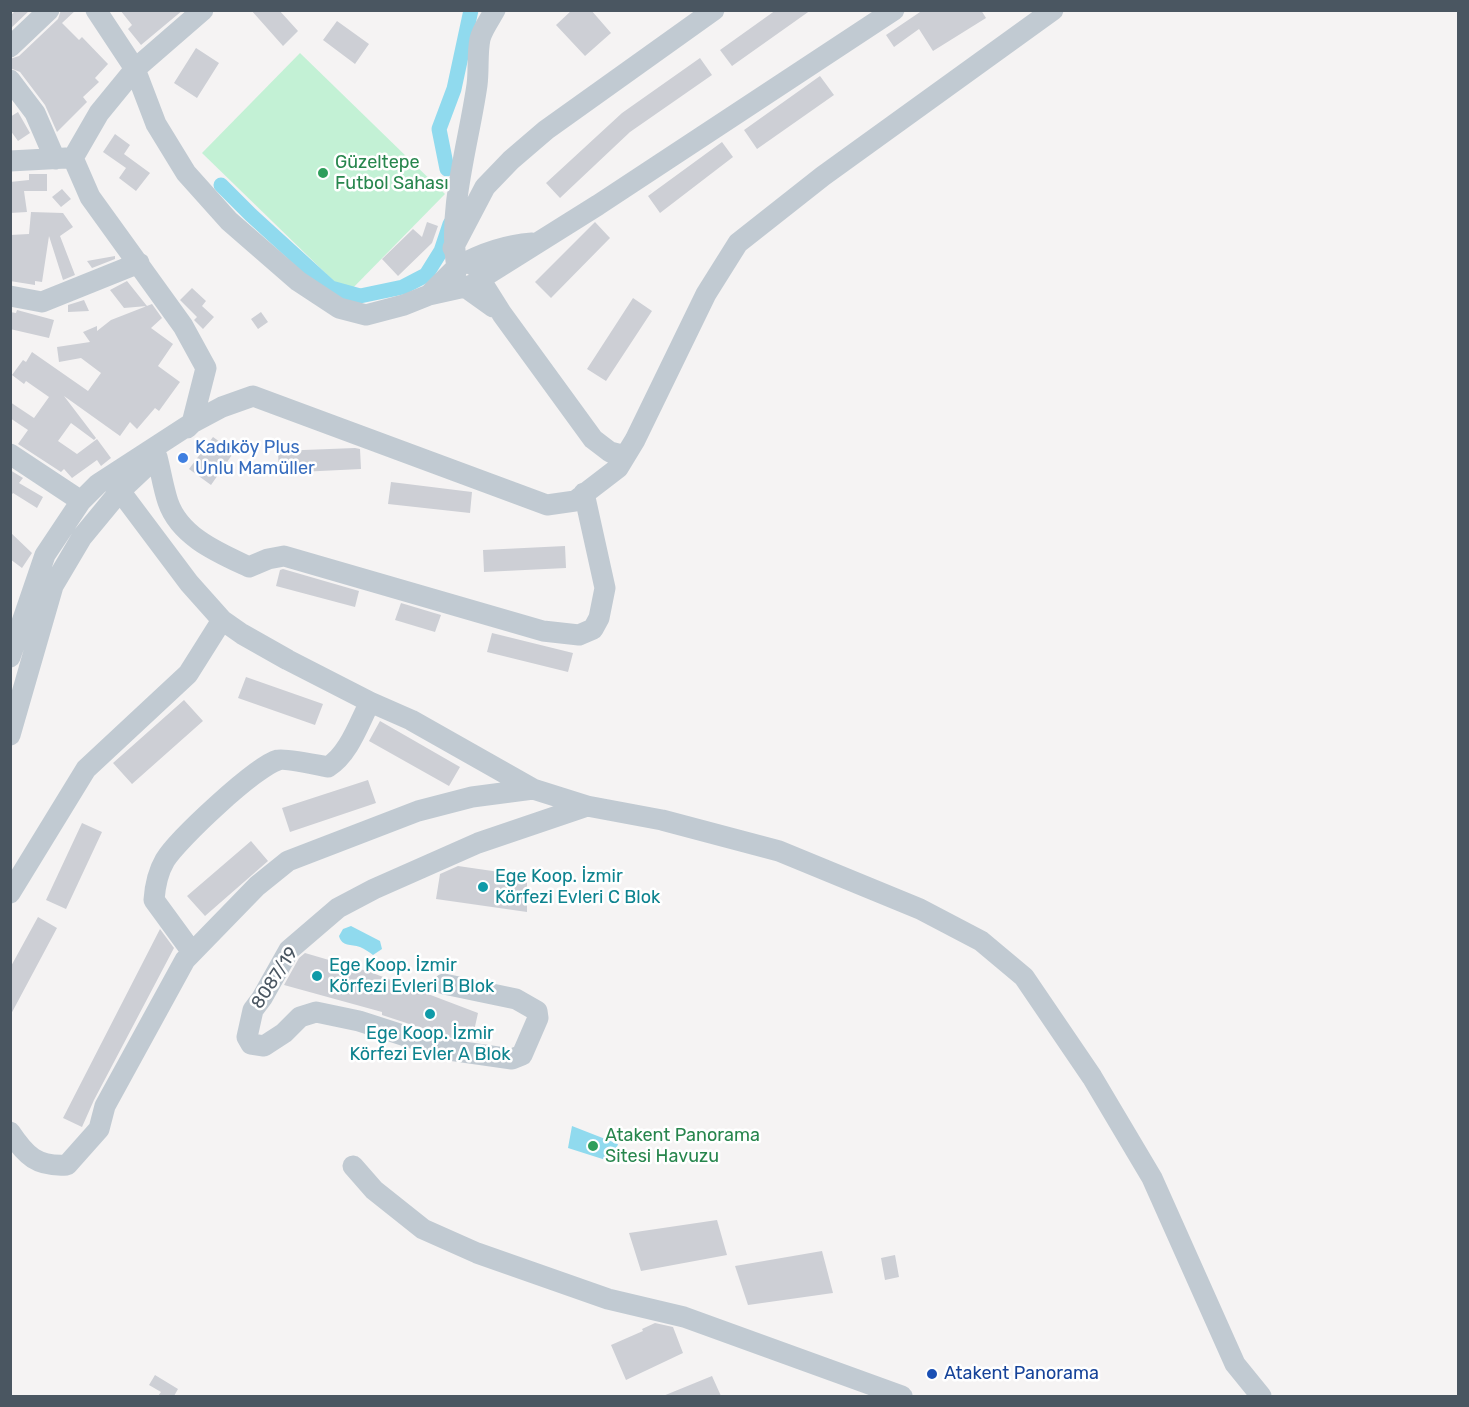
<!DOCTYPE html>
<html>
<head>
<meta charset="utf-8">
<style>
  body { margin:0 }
  #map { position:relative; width:1469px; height:1407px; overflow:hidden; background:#f5f3f3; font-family:Rubik,sans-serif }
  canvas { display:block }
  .frame { position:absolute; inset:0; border:12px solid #4a5661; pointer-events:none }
</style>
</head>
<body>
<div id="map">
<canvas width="1469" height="1407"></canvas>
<div class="frame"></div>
</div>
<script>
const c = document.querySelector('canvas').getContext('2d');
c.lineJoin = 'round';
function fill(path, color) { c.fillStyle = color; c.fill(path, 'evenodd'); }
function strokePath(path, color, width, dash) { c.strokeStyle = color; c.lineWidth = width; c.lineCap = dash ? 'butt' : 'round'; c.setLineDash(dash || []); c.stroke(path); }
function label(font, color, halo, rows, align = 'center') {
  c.font = font + ' Rubik,sans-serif'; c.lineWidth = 5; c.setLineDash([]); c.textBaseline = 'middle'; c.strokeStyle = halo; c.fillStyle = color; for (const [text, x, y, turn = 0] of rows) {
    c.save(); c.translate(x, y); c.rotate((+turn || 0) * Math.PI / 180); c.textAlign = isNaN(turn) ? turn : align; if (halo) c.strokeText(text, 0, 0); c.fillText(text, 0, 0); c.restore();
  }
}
fill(new Path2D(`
  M300 53 445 194 347 294 202 153Z`), '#c3f1d5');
fill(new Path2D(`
  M351 926 380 941 382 949 373 955C369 952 365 949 360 947 351 944 342 947 339 936L343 929Z
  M572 1126 618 1144 612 1162 568 1148Z`), '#90daee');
strokePath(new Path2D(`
  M447 169 439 129 454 89 471 10
  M221 185 251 215 331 288 360 296 403 287 426 275 441 251 450 224`), '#90daee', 15);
fill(new Path2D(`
  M16 10H30L10 29V16Z
  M61 10H76L62 23 79 40 82 37 108 64 95 78 99 82 83 97 87 102 57 132 45 105 20 72 10 68V59L19 56 58 19Z
  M120 10H183L141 45 128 29 132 25Z
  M251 10H279L298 31 283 46Z
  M572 10H591L611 33 585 56 556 25Z
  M776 10H811L732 66 720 50Z
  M923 10H981L986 18 933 51 919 29 894 47 886 35Z
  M337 21 369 44 355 64 323 40Z
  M196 48 219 63 197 98 174 83Z
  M700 58 712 75 630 132 560 198 546 183 622 113Z
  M820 76 834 95 757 149 744 130Z
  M18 112 30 133 18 141 10 130V117Z
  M115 134 130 145 124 154 150 173 136 191 119 178 126 168 103 152Z
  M722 142 733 157 660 213 648 196Z
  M29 174H47V191H24L27 212 10 213V182L29 180Z
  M62 189 71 199 61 207 52 197Z
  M31 212 63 213 73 227 60 236 75 275 63 280 49 236 42 282 35 281V285L10 281V235L29 234Z
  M427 222 438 226 432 243 398 276 382 259 413 229 422 237Z
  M595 222 610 238 551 298 535 282Z
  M115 256V259L92 268 87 261Z
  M127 281 147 306 124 308 110 290Z
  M192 288 206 301 202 306 214 317 203 329 194 320 197 317 180 300Z
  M633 298 652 311 606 381 587 369Z
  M84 300 89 311 68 312V305Z
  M152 304 162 318 151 328 173 344 158 366 180 382 159 411 155 408 137 429 130 422 120 436 64 396 96 438 94 440 71 423 58 441 77 454 97 439 111 458 101 466 97 460 72 478 64 469 61 472 18 444 28 430 10 418V402L34 418 49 397 26 381 24 384 12 375 23 360 26 362 32 352 88 391 101 373 81 358 59 362 57 347 90 342 83 332 97 326V331L111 320Z
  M17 310 54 320 49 338 10 329V312L16 313Z
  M261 312 268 322 258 329 251 319Z
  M213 437 234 452 211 485 189 469Z
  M355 448 360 449 361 469 279 473 278 451Z
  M10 470 23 478 19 483 43 497 37 508 13 493 10 497Z
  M391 482 472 492 470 513 388 504Z
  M10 532 32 553 22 568 10 559Z
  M565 546 566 568 484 572 483 550Z
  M283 569 359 591 355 607 276 586 280 570Z
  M401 603 441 615 435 632 395 620Z
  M492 633 573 653 568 672 487 652Z
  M246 677 323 704 315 725 238 698Z
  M184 700 203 721 132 784 113 763Z
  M380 721 460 767 449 786 369 741Z
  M368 780 376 803 290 832 282 808Z
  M82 823 102 832 66 909 46 900Z
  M251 841 268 861 205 916 187 896Z
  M458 866 527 876V912L436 899 440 874Z
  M38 917 57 928 10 1016V968Z
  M160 929 174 948 94 1100 82 1127 63 1118Z
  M305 953 370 972 478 1013 472 1040 452 1038 382 1015V1012L284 985 299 958Z
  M717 1220 727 1255 641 1271 629 1233Z
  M822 1251 833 1293 748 1305 735 1266Z
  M895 1255 899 1277 885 1280 881 1258Z
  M655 1323 673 1327 683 1353 626 1380 611 1345 643 1331 642 1329Z
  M155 1375 178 1389 174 1396H158L161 1392 149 1385Z
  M712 1376 721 1396H663Z`), '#cdcfd5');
strokePath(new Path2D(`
  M96 10 135 69 156 124 186 173 229 221 298 281 339 308 366 315 404 305 429 295 465 287 493 307
  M10 47 49 10
  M10 80 35 113 55 159
  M10 161 66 158
  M453 248 485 187 511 160 546 130 714 10
  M467 261 479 269 480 279 475 284 465 287 454 281 457 267C480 254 505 245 532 243
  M429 295 457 267C447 211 469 142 477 85 479 70 477 54 480 39 482 30 490 19 495 10
  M10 296 42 302 139 263
  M187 428 192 423 206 368 183 326 90 197 73 158 99 113 135 69 203 10
  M10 454 81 501
  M625 456 610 452 593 439 502 314 480 279 598 205 894 10
  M157 457C161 472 163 487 168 502 180 537 219 553 249 567L268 559 284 556 543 631 579 635 593 629 599 618 605 588 584 493
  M120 491 189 583 222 620 242 634 288 660 370 702 411 720 533 789 587 806 662 820 779 851 920 909 981 941 1024 977 1092 1077 1152 1178 1235 1364 1261 1396
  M10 657 45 555 81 501 98 484 192 423 222 407 253 396 547 505 575 501 618 468 635 440 706 294 738 243 823 176 1053 10
  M10 735 53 586 82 537 120 491 153 460
  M10 893 86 769 188 674 222 620
  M192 952 154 900C155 886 158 872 165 860 178 839 256 766 278 760 284 758 318 765 328 767 349 754 359 723 370 702
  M444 984 516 999 537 1011 538 1018 522 1055 512 1059 449 1050 359 1021 316 1012 300 1017 284 1033 264 1046 251 1044 247 1037 253 1010 262 998 289 950 338 908 374 889 478 843 587 806
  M10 1132C26 1156 37 1167 67 1165L99 1129 105 1106 185 960 257 886 288 861 418 811 472 797 533 789
  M353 1166 374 1190 423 1229 477 1253 608 1299 684 1317 902 1396`), '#c1cad2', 21);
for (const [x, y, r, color] of [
  [323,173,6,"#2e9e5b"],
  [183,458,6,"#3f7fe0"],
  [483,887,6,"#0f9aa8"],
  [317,976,6,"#0f9aa8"],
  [430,1014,6,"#0f9aa8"],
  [593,1146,6,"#2e9e5b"],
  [932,1374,6,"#1a4fb4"]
]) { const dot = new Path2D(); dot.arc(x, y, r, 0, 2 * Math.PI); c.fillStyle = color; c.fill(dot); strokePath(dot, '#fff', 2); }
label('18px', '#27864d', '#fff', [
  ["Güzeltepe",335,163],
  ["Futbol Sahası",335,184],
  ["Atakent Panorama",605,1136],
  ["Sitesi Havuzu",605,1157]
], 'left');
label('18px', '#366cbe', '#fff', [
  ["Kadıköy Plus",195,448],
  ["Unlu Mamüller",195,469]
], 'left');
label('18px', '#0d838f', '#fff', [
  ["Ege Koop. İzmir",495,877],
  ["Körfezi Evleri C Blok",495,898],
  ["Ege Koop. İzmir",329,966],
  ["Körfezi Evleri B Blok",329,987],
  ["Ege Koop. İzmir",430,1034,"center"],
  ["Körfezi Evler A Blok",430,1055,"center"]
], 'left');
label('18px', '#4a5661', '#fff', [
  ["8087/19",275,978,-57]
]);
label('18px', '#164399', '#fff', [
  ["Atakent Panorama",944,1374]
], 'left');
</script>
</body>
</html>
